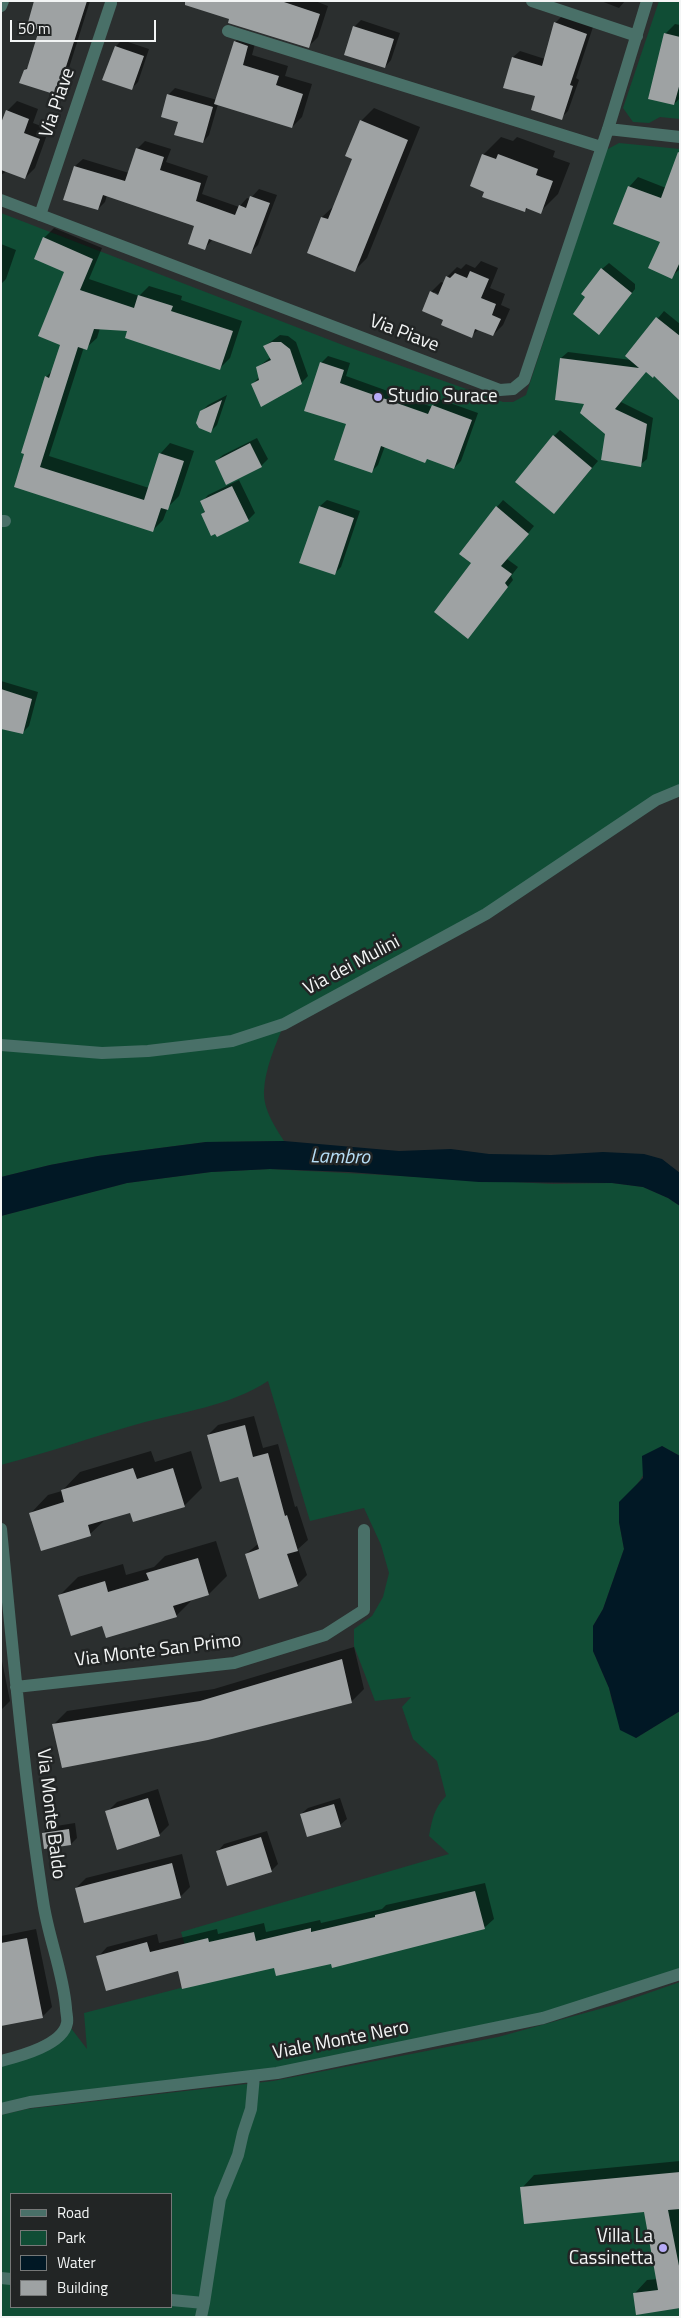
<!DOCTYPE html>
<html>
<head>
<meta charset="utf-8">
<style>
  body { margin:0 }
  #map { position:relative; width:681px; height:2318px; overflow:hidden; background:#2b2f2f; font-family:"Titillium Web",sans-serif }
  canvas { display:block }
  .frame { position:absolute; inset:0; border:2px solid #f3f5f5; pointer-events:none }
  .legend { position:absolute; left:10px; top:2193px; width:162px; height:115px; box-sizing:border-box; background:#222525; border:1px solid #767878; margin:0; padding:6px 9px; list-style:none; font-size:15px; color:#f3f5f5 }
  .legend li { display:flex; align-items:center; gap:10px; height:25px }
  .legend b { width:25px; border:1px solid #767878 }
  .scale { position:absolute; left:10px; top:20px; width:146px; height:22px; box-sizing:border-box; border:2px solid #f3f5f5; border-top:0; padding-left:6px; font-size:15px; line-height:18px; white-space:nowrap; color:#f3f5f5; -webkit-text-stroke:4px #222525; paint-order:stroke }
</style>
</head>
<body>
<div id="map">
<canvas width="681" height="2318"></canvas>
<div class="frame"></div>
<ul class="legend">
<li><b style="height:6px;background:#497068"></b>Road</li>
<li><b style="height:14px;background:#104d35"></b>Park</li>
<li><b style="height:14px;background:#011825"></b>Water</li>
<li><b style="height:14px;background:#9ea2a3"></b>Building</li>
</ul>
<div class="scale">50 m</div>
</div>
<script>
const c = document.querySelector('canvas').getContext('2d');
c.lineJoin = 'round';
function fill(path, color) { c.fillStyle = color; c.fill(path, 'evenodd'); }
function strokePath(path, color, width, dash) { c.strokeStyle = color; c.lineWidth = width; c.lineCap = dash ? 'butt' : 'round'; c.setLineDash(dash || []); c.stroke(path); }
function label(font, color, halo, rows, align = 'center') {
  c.font = font + ' "Titillium Web",sans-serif'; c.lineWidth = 5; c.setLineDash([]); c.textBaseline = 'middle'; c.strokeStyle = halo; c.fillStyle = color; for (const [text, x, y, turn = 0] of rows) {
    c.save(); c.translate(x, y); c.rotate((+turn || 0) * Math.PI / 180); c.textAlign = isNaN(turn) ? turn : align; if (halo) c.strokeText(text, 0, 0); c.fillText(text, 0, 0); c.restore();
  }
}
fill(new Path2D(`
  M659 1H680V119L660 117 649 123 633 122 623 108Z
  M619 143 680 149V790L571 859 284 1024C276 1044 265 1068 264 1091 263 1109 275 1127 284 1141L206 1142 98 1156 50 1165 1 1177V213L348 347 503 402H513L526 395 606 150Z
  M270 1169 552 1184 612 1183 643 1187 668 1198 680 1206V1456L662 1446 638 1483 619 1522 624 1549 603 1609 593 1626V1651L609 1688 612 1702 636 1738 680 1711V1974L543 2018 277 2073 1 2109V2061L40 2048 67 2023 87 2049 84 2013 196 1984 181 1932 449 1854 429 1836C432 1820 434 1808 446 1796L437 1761 413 1739 402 1707 411 1697 375 1701 354 1646V1629L372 1616 383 1597 389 1573 381 1545 364 1508 310 1521 268 1381C230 1406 181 1412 138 1424 92 1437 47 1453 1 1465V1216L127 1183 211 1172Z
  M680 1982V2317H1V2115L27 2109 273 2081 498 2037 614 2005ZM11 2194H171V2307H11Z`), '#104d35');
fill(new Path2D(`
  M284 1141 399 1151 451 1149 489 1154 551 1155 603 1152 644 1154 662 1159 680 1173V1206L668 1198 643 1187 612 1183 479 1182 349 1172 270 1169 211 1172 127 1183 1 1216V1177L50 1165 98 1156 206 1142Z
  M662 1446 680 1456V1711L636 1738 620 1730 609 1688 593 1651V1626L603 1609 624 1549 619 1522V1502L643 1478 642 1456Z`), '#011825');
fill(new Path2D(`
  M36 1H90L63 87 56 93 25 70 29 66 40 29Z
  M210 1H315L328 6 318 37 309 46 231 18Z
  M601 1H625L619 8Z
  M562 16 593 27 576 78 579 80 568 111 561 118 537 96 513 57 520 51 545 59 555 23Z
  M361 20 400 33 391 60 385 67 354 27Z
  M675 24 680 25V98L674 104 665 34Z
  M245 32 257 36 252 55 288 66 285 76 312 84 302 117 292 127 218 104 209 135 203 142 179 121 168 95 175 88 217 100 235 42Z
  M122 40 149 49 138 82 131 89 104 79 116 46Z
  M17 101 38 109 33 123 49 129 35 168 25 178 7 171 1 175V126L7 111Z
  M374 108 420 127 367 258 354 271 309 252 322 217 335 205 354 158 361 121Z
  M501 137 513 141 517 137 555 151 553 157 570 163 558 194 540 212 528 208 525 211 486 191 483 155Z
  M145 141 171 149 166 162 208 176 202 194 239 207 247 198 250 199 259 189 277 195 258 245 250 253 213 239 205 248 196 225 107 195 105 202 98 209 75 166 83 159 129 173 138 148Z
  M680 166V269L671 277 662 241 629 187 638 177 666 188Z
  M54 228 102 248 89 279 139 296 149 286 182 296 181 300 242 321 230 358 220 368 129 330 100 328 97 338 86 348 84 347 49 456 149 488 160 454 170 443 194 451 179 496 168 507 163 520 153 530 15 486 46 377 53 370 61 344 66 271 44 238Z
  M1 244 16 250 6 279 1 284Z
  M481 261 498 268 490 288 505 294 501 305 510 309 503 325 493 335 479 329 471 336 445 320 431 292 441 282 444 283 447 277 457 267 461 269 466 264 475 268ZM434 292 444 296 434 294Z
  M609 263 635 284V289L605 327 587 297 602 269Z
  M664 311 680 324V400L654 375 646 371 621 402 653 418 647 459 640 465 607 433 585 403 561 358 568 352 631 360 627 356Z
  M280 335 288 336 296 342 308 376 301 383 252 385 259 377 258 367 271 357 265 346Z
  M328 356 350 363 346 376 432 407 439 399 478 413 461 461 454 468 428 458 425 461 385 446 378 465 371 472 321 363Z
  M227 395 217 425 211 431 201 412 208 405Z
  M560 430 598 461 560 506 554 436Z
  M257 438 268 459 261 466 216 461 223 455Z
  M239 480 255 513 248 520 202 514 206 510 202 502 208 495Z
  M327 500 360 511 341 567 334 574 301 562 320 506Z
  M503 500 534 526 507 559 518 567 511 576 513 580 468 637 473 563 497 507Z
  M1 681 38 692 29 726 22 733 1 728Z
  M254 1416 263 1448 278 1444 295 1507 297 1506 308 1540 298 1549 307 1575 297 1585 246 1554 258 1544 239 1476 208 1435 218 1425Z
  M151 1451 155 1462 191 1451 202 1488 185 1505 134 1521 131 1511 106 1519 90 1534 31 1513 48 1495 62 1491 80 1472Z
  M216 1541 227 1576 209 1594 193 1599 176 1616 103 1625 60 1595 78 1577 123 1564 126 1575 154 1567 165 1556Z
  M354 1647 364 1689 351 1702 54 1724 67 1711 214 1689Z
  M1 1656 10 1701 1 1710Z
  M158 1789 169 1825 159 1835 107 1812 117 1802Z
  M340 1798 347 1819 340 1825 301 1814 308 1808Z
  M75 1823 77 1838 71 1844 43 1833 50 1827Z
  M267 1831 278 1864 271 1871 218 1851 224 1844Z
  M182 1854 190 1887 180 1897 76 1888 86 1878Z
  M485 1883 494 1919 484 1928 332 1962 275 1967 179 1970 98 1957 107 1947 157 1934 159 1943 217 1929 218 1934 264 1923 266 1932 320 1920 321 1923 382 1909 386 1905Z
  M36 1929 52 2007 42 2017 1 2021V1936Z
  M680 2161V2307L635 2293 647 2280 658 2279 645 2211 522 2188 534 2175Z`), '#0007');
fill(new Path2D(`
  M34 1H87L57 95 19 83 24 70 27 69 39 30 27 26Z
  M185 1H281L320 14 309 48 228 23 229 19 185 5Z
  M554 22 587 34 570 85 573 86 562 120 531 110 535 96 503 88 512 57 542 66Z
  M353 26 394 39 385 68 344 55Z
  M664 33 680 37V83L674 105 648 99Z
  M234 41 248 46 243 65 279 76 276 85 303 94 292 128 214 104Z
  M115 46 144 56 132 90 102 80Z
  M167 94 213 107 203 143 174 135 178 122 161 117Z
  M6 110 29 119 24 133 40 139 25 179 1 170V123Z
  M360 120 408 140 355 272 307 253 321 217 328 219 352 159 345 156Z
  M136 148 164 157 160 170 201 183 196 201 235 215 239 205 246 208 250 196 270 203 251 254 209 239 205 250 188 244 194 226 103 195 98 210 63 200 74 166 125 181Z
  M678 152 680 153V262L672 279 648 268 660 242 613 224 628 186 661 198Z
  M482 154 496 159 498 154 538 169 536 175 553 181 541 214 526 208 525 212 482 197 484 192 470 186Z
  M43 237 93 259 80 290 134 308 138 295 173 306 171 311 233 331 220 370 125 338 127 331 94 329 87 350 78 347 40 467 144 500 159 453 184 461 168 510 161 508 153 532 14 487 24 454 21 453 45 376 49 378 60 345 38 336 64 272 34 259Z
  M601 268 632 293 599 335 573 314 585 297 581 294Z
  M470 271 489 279 481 298 496 304 492 315 501 319 493 336 475 329 472 338 441 325 443 320 422 311 430 291 438 295 446 276 450 278 455 273 467 278Z
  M656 317 680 336V401L654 376 653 378 646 372 615 409 647 424 641 467 601 460 605 434 580 413 584 404 555 400 560 358 639 368 625 356Z
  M272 342H281L290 349 302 384 261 407 251 384 259 380 256 367 271 360 263 346Z
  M320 362 344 370 340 383 428 414 432 405 472 420 454 469 427 459 425 463 381 446 372 473 334 460 346 424 304 411Z
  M222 400 211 433 199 428 196 423 200 411Z
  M553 435 592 468 554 514 515 482Z
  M250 443 262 467 226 485 215 461Z
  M232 486 249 521 217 537 215 534 211 536 201 514 205 512 200 501Z
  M319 506 354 518 335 575 299 563Z
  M496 506 529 534 501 566 512 574 505 583 508 587 468 639 434 612 471 563 459 554Z
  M1 689 32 699 23 734 1 729Z
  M245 1425 253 1457 268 1453 285 1516 287 1515 298 1551 287 1554 298 1586 259 1599 245 1554 259 1549 238 1477 220 1482 207 1435Z
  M133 1468 137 1479 173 1468 185 1507 133 1522 130 1513 88 1525 91 1536 41 1551 29 1513 64 1502 61 1490Z
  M198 1558 209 1595 173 1606 177 1617 106 1638 102 1626 71 1636 58 1595 105 1581 108 1592 149 1580 146 1573Z
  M342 1659 352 1703 208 1740 62 1768 52 1724 200 1701Z
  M148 1798 160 1836 117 1850 105 1811Z
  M334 1804 341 1827 307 1837 300 1814Z
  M69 1829 71 1845 44 1849 42 1833Z
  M261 1837 272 1872 227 1886 216 1851Z
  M172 1863 181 1898 84 1923 75 1888Z
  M475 1891 485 1929 332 1968 331 1964 276 1976 274 1968 182 1989 178 1971 106 1991 96 1956 147 1942 150 1952 208 1938 209 1942 254 1932 256 1941 311 1928V1932L375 1917V1915Z
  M27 1938 43 2018 1 2026V1943Z
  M680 2172V2209L668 2210 680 2271V2308L636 2315 633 2293 658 2290 644 2212 524 2224 520 2187Z`), '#9ea2a3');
strokePath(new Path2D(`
  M532 1 637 36
  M1 6 3 1
  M228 31 601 147
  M608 129 680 137
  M1 200 500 390 513 389 524 380 608 129 647 1
  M40 215 111 3
  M1 521H5
  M1 1045 102 1053 148 1051 232 1041 284 1024 486 914 656 800 680 790
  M1 1529C13 1653 24 1777 43 1901 48 1937 63 1971 66 2008 66 2012 68 2019 67 2023 63 2045 20 2056 1 2061
  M16 1687 234 1663 325 1635 364 1610V1530
  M1 2109 30 2102 277 2073 543 2018 680 1974
  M1 2278 11 2279
  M171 2300 204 2303 220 2199 238 2155 243 2133 251 2109 254 2076
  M201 2317 204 2303`), '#497068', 12);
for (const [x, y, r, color] of [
  [378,397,5,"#b7abf7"],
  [663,2248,5,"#b7abf7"]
]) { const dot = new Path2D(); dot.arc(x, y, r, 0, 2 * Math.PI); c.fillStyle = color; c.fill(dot); strokePath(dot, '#222525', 2); }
label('19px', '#f3f5f5', '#222525', [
  ["Via Piave",58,103,-71],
  ["Via Piave",404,334,21],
  ["Via dei Mulini",352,966,-28],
  ["Via Monte San Primo",158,1651,-7],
  ["Via Monte Baldo",50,1814,83],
  ["Viale Monte Nero",341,2041,-11]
]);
label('19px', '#f3f5f5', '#222525', [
  ["Studio Surace",388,397],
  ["Villa La",653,2237,"right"],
  ["Cassinetta",653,2259,"right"]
], 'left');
label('italic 20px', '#b6ddf5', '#222525', [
  ["Lambro",340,1158,1]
]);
</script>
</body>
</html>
